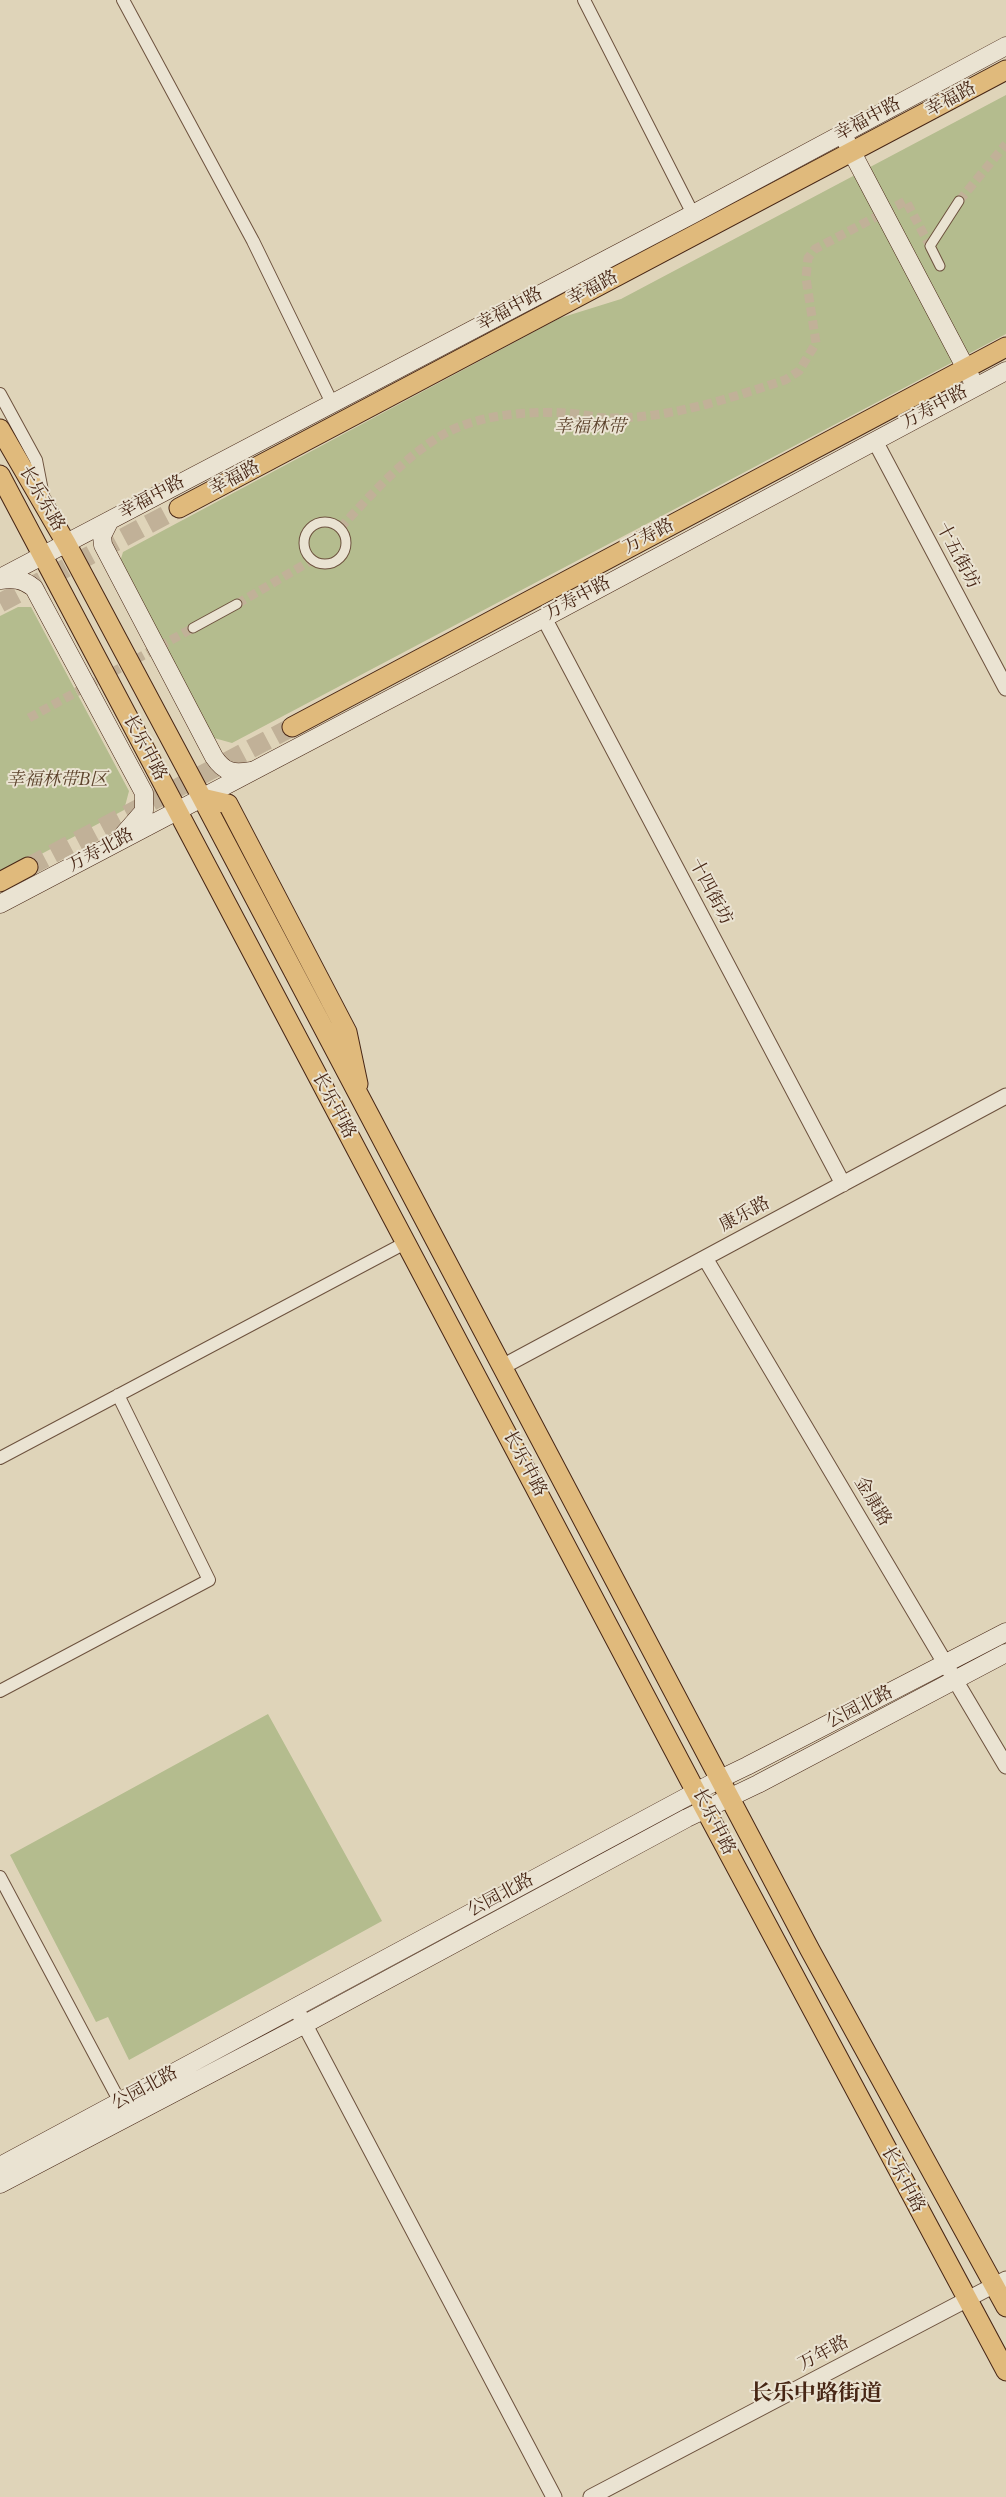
<!DOCTYPE html>
<html>
<head>
<meta charset="utf-8">
<style>
  body { margin:0 }
  canvas { display:block; background:#dfd4b9 }
</style>
</head>
<body>
<canvas width="1006" height="2497"></canvas>
<script>
const c = document.querySelector('canvas').getContext('2d');
c.lineJoin = 'round';
function fill(path, color) { c.fillStyle = color; c.fill(path, 'evenodd'); }
function strokePath(path, color, width, dash) { c.strokeStyle = color; c.lineWidth = width; c.lineCap = dash ? 'butt' : 'round'; c.setLineDash(dash || []); c.stroke(path); }
function label(font, color, halo, rows, align = 'center') {
  c.font = font + ' Cardo,"Noto Serif SC",serif'; c.lineWidth = 4; c.setLineDash([]); c.textBaseline = 'middle'; c.strokeStyle = halo; c.fillStyle = color; for (const [text, x, y, turn = 0] of rows) {
    c.save(); c.translate(x, y); c.rotate((+turn || 0) * Math.PI / 180); c.textAlign = isNaN(turn) ? turn : align; if (halo) c.strokeText(text, 0, 0); c.fillText(text, 0, 0); c.restore();
  }
}
fill(new Path2D(`
  M1006 95V334L232 743 214 738 120 562 123 552 560 318 621 299Z
  M18 607H31L129 791 124 810 0 876V616Z
  M268 1714 382 1921 129 2060 108 2017 96 2022 10 1855Z`), '#b4bc8e');
strokePath(new Path2D(`
  M959 201 1006 144
  M340 528C373 493 416 443 461 426 493 414 532 411 566 413 580 413 594 418 608 418 668 419 728 399 785 380L799 371 816 343 806 278 808 258 815 249 906 201 930 246
  M237 604 312 560
  M29 718 193 628`), '#c1b198', 9, [9, 4.5]);
strokePath(new Path2D(`
  M0 603 179 508
  M28 867 292 727`), '#c1b198', 19, [19, 9]);
const pedestrian = new Path2D(`
  M940 266 930 246 959 201
  M304 543a21 21 0 1 1 42 0a21 21 0 1 1-42 0Z
  M193 628 237 604`);
const minor = new Path2D(`
  M123 0 253 241 332 403
  M584 0 693 214
  M0 394 36 460 43 496
  M0 1458 407 1242
  M0 1691 209 1580 118 1395
  M0 1877 120 2102`);
const tertiary = new Path2D(`
  M875 441 1006 688
  M544 618 843 1184
  M705 1258 1006 1766
  M502 1367 1006 1096
  M296 2008 554 2497
  M591 2497 1006 2279`);
const secondary = new Path2D(`
  M845 139 972 380
  M110 520 102 536 103 545 214 757C224 772 233 774 250 771
  M0 578 693 214 1006 46
  M0 580C13 578 23 579 34 588L144 793V811L124 834
  M0 904 544 618 1006 371
  M0 2166 720 1779 747 1766 1006 1632
  M0 2184 305 2024 687 1818 758 1784 1006 1653`);
const primary = new Path2D(`
  M0 429 66 543 202 798 810 1950 1006 2307
  M0 475 705 1809 1006 2371
  M179 508 1006 70
  M292 727 1006 347
  M202 798 228 804 347 1032 358 1084
  M0 882 28 867`);
strokePath(pedestrian, '#6d523e', 11);
strokePath(minor, '#6d523e', 14);
strokePath(tertiary, '#6d523e', 17);
strokePath(secondary, '#472615', 19);
strokePath(primary, '#472615', 21);
strokePath(pedestrian, '#eae3d2', 9);
strokePath(minor, '#eae3d2', 12);
strokePath(tertiary, '#eae3d2', 15);
strokePath(secondary, '#eae3d2', 18);
strokePath(primary, '#e0ba7c', 19);
label('18px', '#472615', '#eae3d2', [
  ["幸福路",951,100,-28],
  ["幸福中路",868,120,-28],
  ["幸福路",593,289,-28],
  ["幸福中路",510,310,-28],
  ["万寿中路",935,408,-28],
  ["幸福路",235,479,-28],
  ["幸福中路",152,498,-28],
  ["长乐东路",41,499,60],
  ["万寿路",649,537,-28],
  ["十五街坊",957,556,62],
  ["万寿中路",578,599,-28],
  ["长乐中路",144,748,62],
  ["万寿北路",101,851,-28],
  ["十四街坊",710,892,62],
  ["长乐中路",333,1106,62],
  ["康乐路",745,1215,-28],
  ["长乐中路",524,1464,62],
  ["金康路",872,1502,59],
  ["公园北路",860,1708,-27],
  ["长乐中路",713,1822,63],
  ["公园北路",501,1896,-28],
  ["公园北路",145,2089,-28],
  ["长乐中路",902,2180,62],
  ["万年路",824,2354,-28]
]);
label('italic 18px', '#5d442d', '#eae3d2', [
  ["幸福林带",590,428],
  ["幸福林带B区",57,781]
]);
label('bold 22px', '#472615', '#eae3d2', [
  ["长乐中路街道",816,2395]
]);
</script>
</body>
</html>
